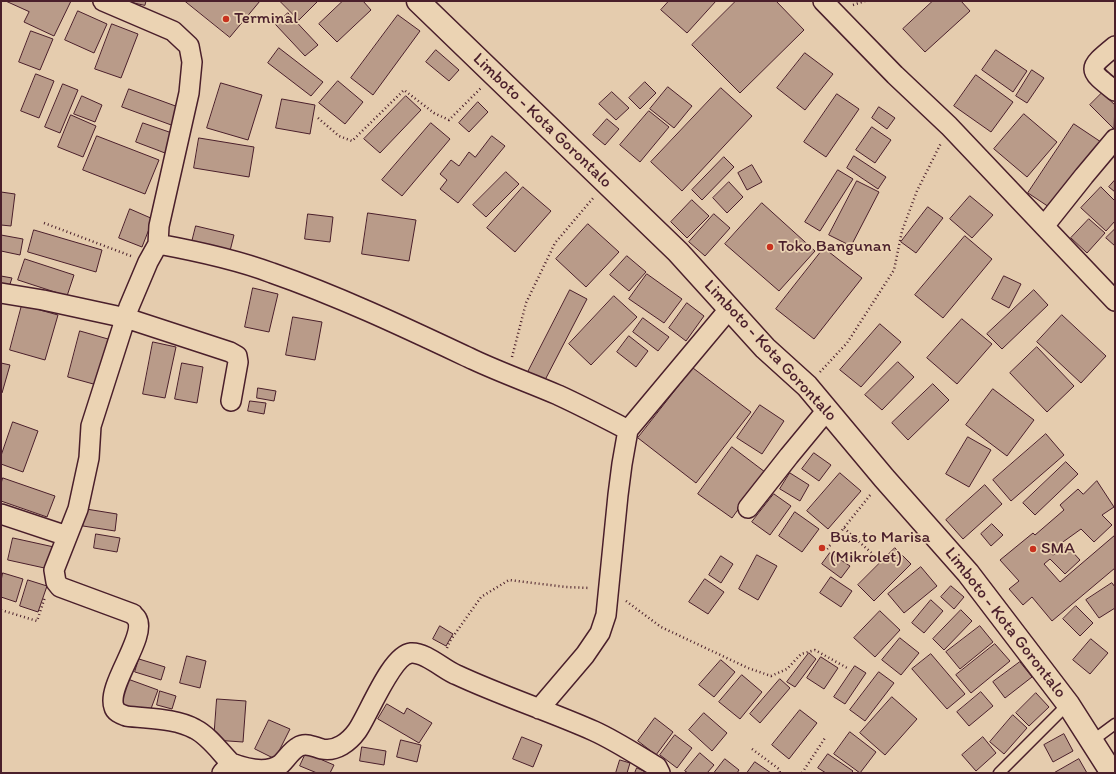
<!DOCTYPE html>
<html>
<head>
<meta charset="utf-8">
<style>
  body { margin:0 }
  #map { position:relative; width:1116px; height:774px; overflow:hidden; background:#e5ccae; font-family:Itim,sans-serif }
  canvas { display:block }
  .frame { position:absolute; inset:0; border:2px solid #4a1f2b; pointer-events:none }
</style>
</head>
<body>
<div id="map">
<canvas width="1116" height="774"></canvas>
<div class="frame"></div>
</div>
<script>
const c = document.querySelector('canvas').getContext('2d');
c.lineJoin = 'round';
function fill(path, color) { c.fillStyle = color; c.fill(path, 'evenodd'); }
function strokePath(path, color, width, dash) { c.strokeStyle = color; c.lineWidth = width; c.lineCap = dash ? 'butt' : 'round'; c.setLineDash(dash || []); c.stroke(path); }
function label(font, color, halo, rows, align = 'center') {
  c.font = font + ' Itim,sans-serif'; c.lineWidth = 3.5; c.setLineDash([]); c.textBaseline = 'middle'; c.strokeStyle = halo; c.fillStyle = color; for (const [text, x, y, turn = 0] of rows) {
    c.save(); c.translate(x, y); c.rotate((+turn || 0) * Math.PI / 180); c.textAlign = isNaN(turn) ? turn : align; if (halo) c.strokeText(text, 0, 0); c.fillText(text, 0, 0); c.restore();
  }
}
const building = new Path2D(`
  M6 1H71L54 36 24 22 29 12Z
  M125 1H146L145 5Z
  M185 1H260L230 37Z
  M280 1H318L299 20Z
  M343 1H363L371 10 337 42 319 24Z
  M669 1H716L687 33 661 10Z
  M736 1H776L804 30 740 93 692 45Z
  M933 1H961L970 11 925 52 903 29Z
  M78 11 107 24 94 53 65 40Z
  M288 13 318 45 305 56 276 25Z
  M398 15 420 31 373 95 351 78Z
  M112 24 138 34 121 78 95 69Z
  M31 31 53 39 40 70 19 62Z
  M279 48 323 82 311 96 268 63Z
  M436 50 459 70 449 81 426 62Z
  M996 50 1027 71 1013 92 982 70Z
  M805 53 833 74 805 110 777 88Z
  M1032 70 1044 78 1027 103 1016 96Z
  M36 74 54 81 39 118 21 111Z
  M976 75 1013 102 991 132 954 106Z
  M338 81 363 102 345 124 319 103Z
  M645 82 656 93 640 109 629 98Z
  M221 83 262 95 248 140 207 128Z
  M63 84 78 90 60 133 45 127Z
  M668 87 692 106 674 128 650 109Z
  M721 88 752 116 682 191 651 162Z
  M129 89 181 108 174 126 122 107Z
  M612 92 629 108 616 120 599 104Z
  M1102 93 1115 105 1114 129 1090 105Z
  M837 94 859 109 826 157 804 142Z
  M82 96 102 105 95 122 74 114Z
  M406 96 421 110 380 153 364 139Z
  M282 99 315 105 310 134 276 128Z
  M478 102 488 112 469 132 459 123Z
  M879 107 895 118 887 129 872 118Z
  M649 111 669 127 640 162 620 145Z
  M1024 114 1057 142 1027 177 994 149Z
  M71 115 96 126 83 157 58 147Z
  M607 119 619 129 605 145 593 135Z
  M143 123 172 133 165 153 136 142Z
  M431 123 450 139 402 196 382 180Z
  M1074 124 1101 142 1055 211 1028 193Z
  M872 127 891 140 875 163 856 150Z
  M97 136 159 160 145 194 83 170Z
  M492 136 505 146 458 203 440 189 447 180 440 174 451 160 459 166 469 152 475 157Z
  M199 138 254 147 249 177 194 168Z
  M854 156 886 177 878 189 847 168Z
  M724 157 734 167 702 200 692 190Z
  M752 165 762 182 747 190 738 173Z
  M838 170 853 179 820 231 805 222Z
  M506 172 519 184 486 217 473 205Z
  M1115 180V192L1109 187Z
  M857 181 879 192 851 246 829 235Z
  M729 182 743 197 727 213 713 198Z
  M523 187 551 211 515 252 487 228Z
  M1101 187 1115 201V221L1106 231 1081 208Z
  M1 192 15 194 11 226 1 225Z
  M970 196 993 215 972 238 950 219Z
  M692 200 709 216 687 238 671 222Z
  M762 203 815 251 779 291 725 244Z
  M928 207 943 218 916 253 901 242Z
  M130 209 153 219 142 247 119 238Z
  M368 213 416 220 409 261 362 254Z
  M308 214 333 217 330 242 305 239Z
  M714 214 730 228 705 256 689 242Z
  M1089 219 1105 233 1087 253 1071 238Z
  M588 224 619 252 586 287 556 259Z
  M196 226 234 235 229 255 191 246Z
  M1115 229V246L1106 238Z
  M34 230 102 250 96 272 28 252Z
  M1 235 23 239 20 255 1 251Z
  M965 236 992 259 943 318 915 295Z
  M824 248 862 278 814 339 776 309Z
  M627 256 646 272 629 291 610 275Z
  M25 259 74 275 67 296 18 280Z
  M647 274 682 299 664 323 629 299Z
  M1 276 12 278 8 290 1 288Z
  M1004 276 1021 284 1009 308 992 299Z
  M253 288 278 294 269 332 245 327Z
  M570 290 587 299 545 380 528 372Z
  M1034 290 1048 305 1002 349 987 334Z
  M614 296 637 317 591 365 569 344Z
  M687 303 704 316 686 341 669 328Z
  M22 305 58 315 45 360 10 350Z
  M1062 315 1106 356 1081 383 1037 342Z
  M293 317 322 322 315 360 286 355Z
  M643 318 669 337 658 351 633 332Z
  M962 319 992 344 957 384 927 358Z
  M880 324 901 342 861 387 840 370Z
  M80 331 108 339 97 385 68 377Z
  M629 336 648 351 636 367 617 352Z
  M153 342 176 347 165 398 143 394Z
  M1037 347 1074 386 1047 412 1010 373Z
  M898 362 914 377 882 410 865 395Z
  M1 363 10 365 2 393H1Z
  M182 363 203 367 197 403 175 399Z
  M693 368 751 412 696 483 638 438Z
  M933 384 949 400 908 440 892 423Z
  M258 388 276 391 274 401 257 398Z
  M993 389 1034 420 1007 456 966 425Z
  M250 401 266 403 264 414 248 411Z
  M760 405 784 421 762 454 737 438Z
  M13 422 38 431 23 472 1 464V456Z
  M1046 434 1064 455 1011 501 993 480Z
  M968 437 991 450 969 487 946 474Z
  M732 447 765 472 732 518 698 494Z
  M814 453 831 465 819 481 802 469Z
  M1066 462 1078 474 1035 515 1023 503Z
  M790 473 809 485 800 501 780 489Z
  M840 473 861 491 828 529 807 511Z
  M3 478 55 496 47 517 1 501V484Z
  M1097 481 1114 507 1102 515 1112 525 1094 542 1081 529 1049 552 1053 555 1067 546 1080 560 1065 574 1050 559 1044 564 1060 582 1115 535V568L1052 621 1032 597 1023 605 1009 589 1019 581 1000 560 1033 533 1035 535 1064 510 1060 505 1078 489 1083 494Z
  M985 485 1002 504 963 539 946 520Z
  M774 494 791 506 770 535 752 522Z
  M86 509 117 514 115 531 83 526Z
  M795 512 819 529 802 552 779 536Z
  M992 524 1003 535 991 546 981 534Z
  M96 534 120 538 117 552 94 548Z
  M13 538 54 547 49 569 8 560Z
  M895 548 911 564 874 601 858 585Z
  M830 553 850 566 841 578 822 564Z
  M757 555 777 566 758 600 739 589Z
  M721 556 733 564 721 583 709 575Z
  M921 567 937 586 904 613 888 594Z
  M3 573 23 579 16 602 1 597V581Z
  M831 577 852 591 841 607 820 593Z
  M705 579 724 592 708 614 689 602Z
  M28 580 47 586 38 612 20 606Z
  M1112 583 1115 587V608L1099 618 1086 600Z
  M951 586 964 597 954 609 941 597Z
  M931 600 943 611 924 633 912 623Z
  M1076 606 1093 623 1080 636 1063 619Z
  M961 610 972 621 944 650 933 639Z
  M880 611 900 630 875 657 854 638Z
  M440 626 453 634 446 646 433 639Z
  M980 626 993 642 960 669 946 652Z
  M900 638 919 653 901 675 882 660Z
  M1091 639 1108 653 1090 674 1073 660Z
  M995 644 1010 661 971 693 956 675Z
  M809 653 816 659 795 687 787 682Z
  M931 654 965 694 947 709 912 669Z
  M187 656 206 661 200 688 180 683Z
  M821 657 838 668 824 689 807 678Z
  M139 659 165 667 161 680 135 672Z
  M721 660 735 672 714 697 699 685Z
  M1020 662 1032 677 1005 698 993 682Z
  M855 666 866 673 845 704 834 697Z
  M879 672 894 683 865 721 850 710Z
  M742 675 762 692 740 719 719 702Z
  M125 678 158 690 149 714 116 702Z
  M780 679 790 688 760 723 750 714Z
  M160 691 176 696 172 709 157 705Z
  M981 692 993 706 969 726 957 712Z
  M1036 693 1049 707 1029 726 1016 713Z
  M892 697 917 719 885 755 860 733Z
  M217 699 246 701 243 742 214 740Z
  M387 704 404 714 407 708 432 723 419 743 378 719Z
  M800 710 817 723 789 759 772 745Z
  M704 713 727 733 712 751 689 730Z
  M1013 715 1027 728 1004 754 990 742Z
  M655 718 673 732 656 755 638 741Z
  M269 720 290 729 275 759 255 749Z
  M850 732 876 752 860 773 834 754Z
  M1064 734 1073 751 1053 762 1044 745Z
  M675 735 692 748 677 768 660 755Z
  M522 737 542 745 533 767 513 759Z
  M983 737 996 753 976 771 962 755Z
  M401 740 421 745 417 762 397 757Z
  M362 747 386 751 384 765 360 761Z
  M306 753 334 765 330 773H317L300 766Z
  M700 753 714 765 707 773H688L685 771Z
  M828 754 853 771 851 773H826L818 768Z
  M725 759 739 770 737 773H714Z
  M1079 759 1087 773H1054Z
  M620 760 630 763 627 773H616Z
  M755 762 771 773H747Z
  M637 768 648 773H635Z`);
fill(building, '#b99b89');
strokePath(building, '#4a1f2b', 1);
const service = new Path2D(`
  M1092 741 1115 724
  M999 773 1068 704`);
const minor = new Path2D(`
  M103 1 173 31 189 46 192 62 189 93 159 226 158 244 148 262 129 307 91 426 89 458 78 509 54 570 56 582 60 587 133 614C134 616 136 617 137 619 147 637 106 686 114 707 115 712 121 714 126 716 148 719 175 718 195 729 209 736 220 752 231 763
  M823 1 895 75 949 126 1115 301
  M1115 46C1087 69 1087 69 1115 91
  M1045 225 1084 176 1115 139
  M158 244C196 251 235 259 272 273 341 297 408 329 474 360 502 373 530 383 558 395 582 406 605 418 628 430
  M1 293 43 300 126 318 230 352 237 356 238 362 231 401
  M748 508 789 456 827 410
  M1 514 67 536
  M539 709 585 655 600 633 606 615 618 495 622 464 628 430 730 308
  M222 773 231 763C247 769 267 774 281 764 286 759 292 750 298 747 306 742 314 747 322 749 336 752 349 742 357 731 368 716 391 655 411 653 426 652 444 670 457 675 502 696 549 711 594 731 616 741 637 755 657 767L660 773`);
const trunk = new Path2D(`
  M418 1 678 252 765 348 807 386 884 478 968 573 1068 704 1112 773`);
strokePath(service, '#4a1f2b', 13);
strokePath(minor, '#4a1f2b', 22);
strokePath(trunk, '#4a1f2b', 25);
strokePath(new Path2D(`
  M853 5 865 1
  M318 118 339 136 352 141 404 90 434 113 449 120 481 88
  M44 223 131 256
  M512 357 526 303 555 243 594 197
  M820 372 847 343 894 270 902 231 917 191 941 143
  M844 528 877 558
  M827 549 871 494
  M626 601 661 627 748 668 771 676 787 669 801 654 815 650 849 669
  M1 610 37 621 45 597
  M447 648 450 641 481 597 509 580 566 587 590 588
  M752 749 779 769 780 773
  M802 773 825 738`), '#4a1f2b', 2.5, [1, 3]);
strokePath(service, '#ebd3b3', 10);
strokePath(minor, '#ebd3b3', 19);
strokePath(trunk, '#ebd3b3', 22);
for (const [x, y, r, color] of [
  [226,19,4,"#c8321e"],
  [770,247,4,"#c8321e"],
  [822,548,4,"#c8321e"],
  [1033,549,4,"#c8321e"]
]) { const dot = new Path2D(); dot.arc(x, y, r, 0, 2 * Math.PI); c.fillStyle = color; c.fill(dot); strokePath(dot, '#ebd3b3', 1.5); }
label('17px', '#4a1f2b', '#ebd3b3', [
  ["Terminal",234,19],
  ["Toko Bangunan",778,247],
  ["Bus to Marisa",830,538],
  ["(Mikrolet)",830,558],
  ["SMA",1041,549]
], 'left');
label('17px', '#4a1f2b', '#ebd3b3', [
  ["Limboto - Kota Gorontalo",542,121,44],
  ["Limboto - Kota Gorontalo",770,351,47],
  ["Limboto - Kota Gorontalo",1005,623,52]
]);
</script>
</body>
</html>
